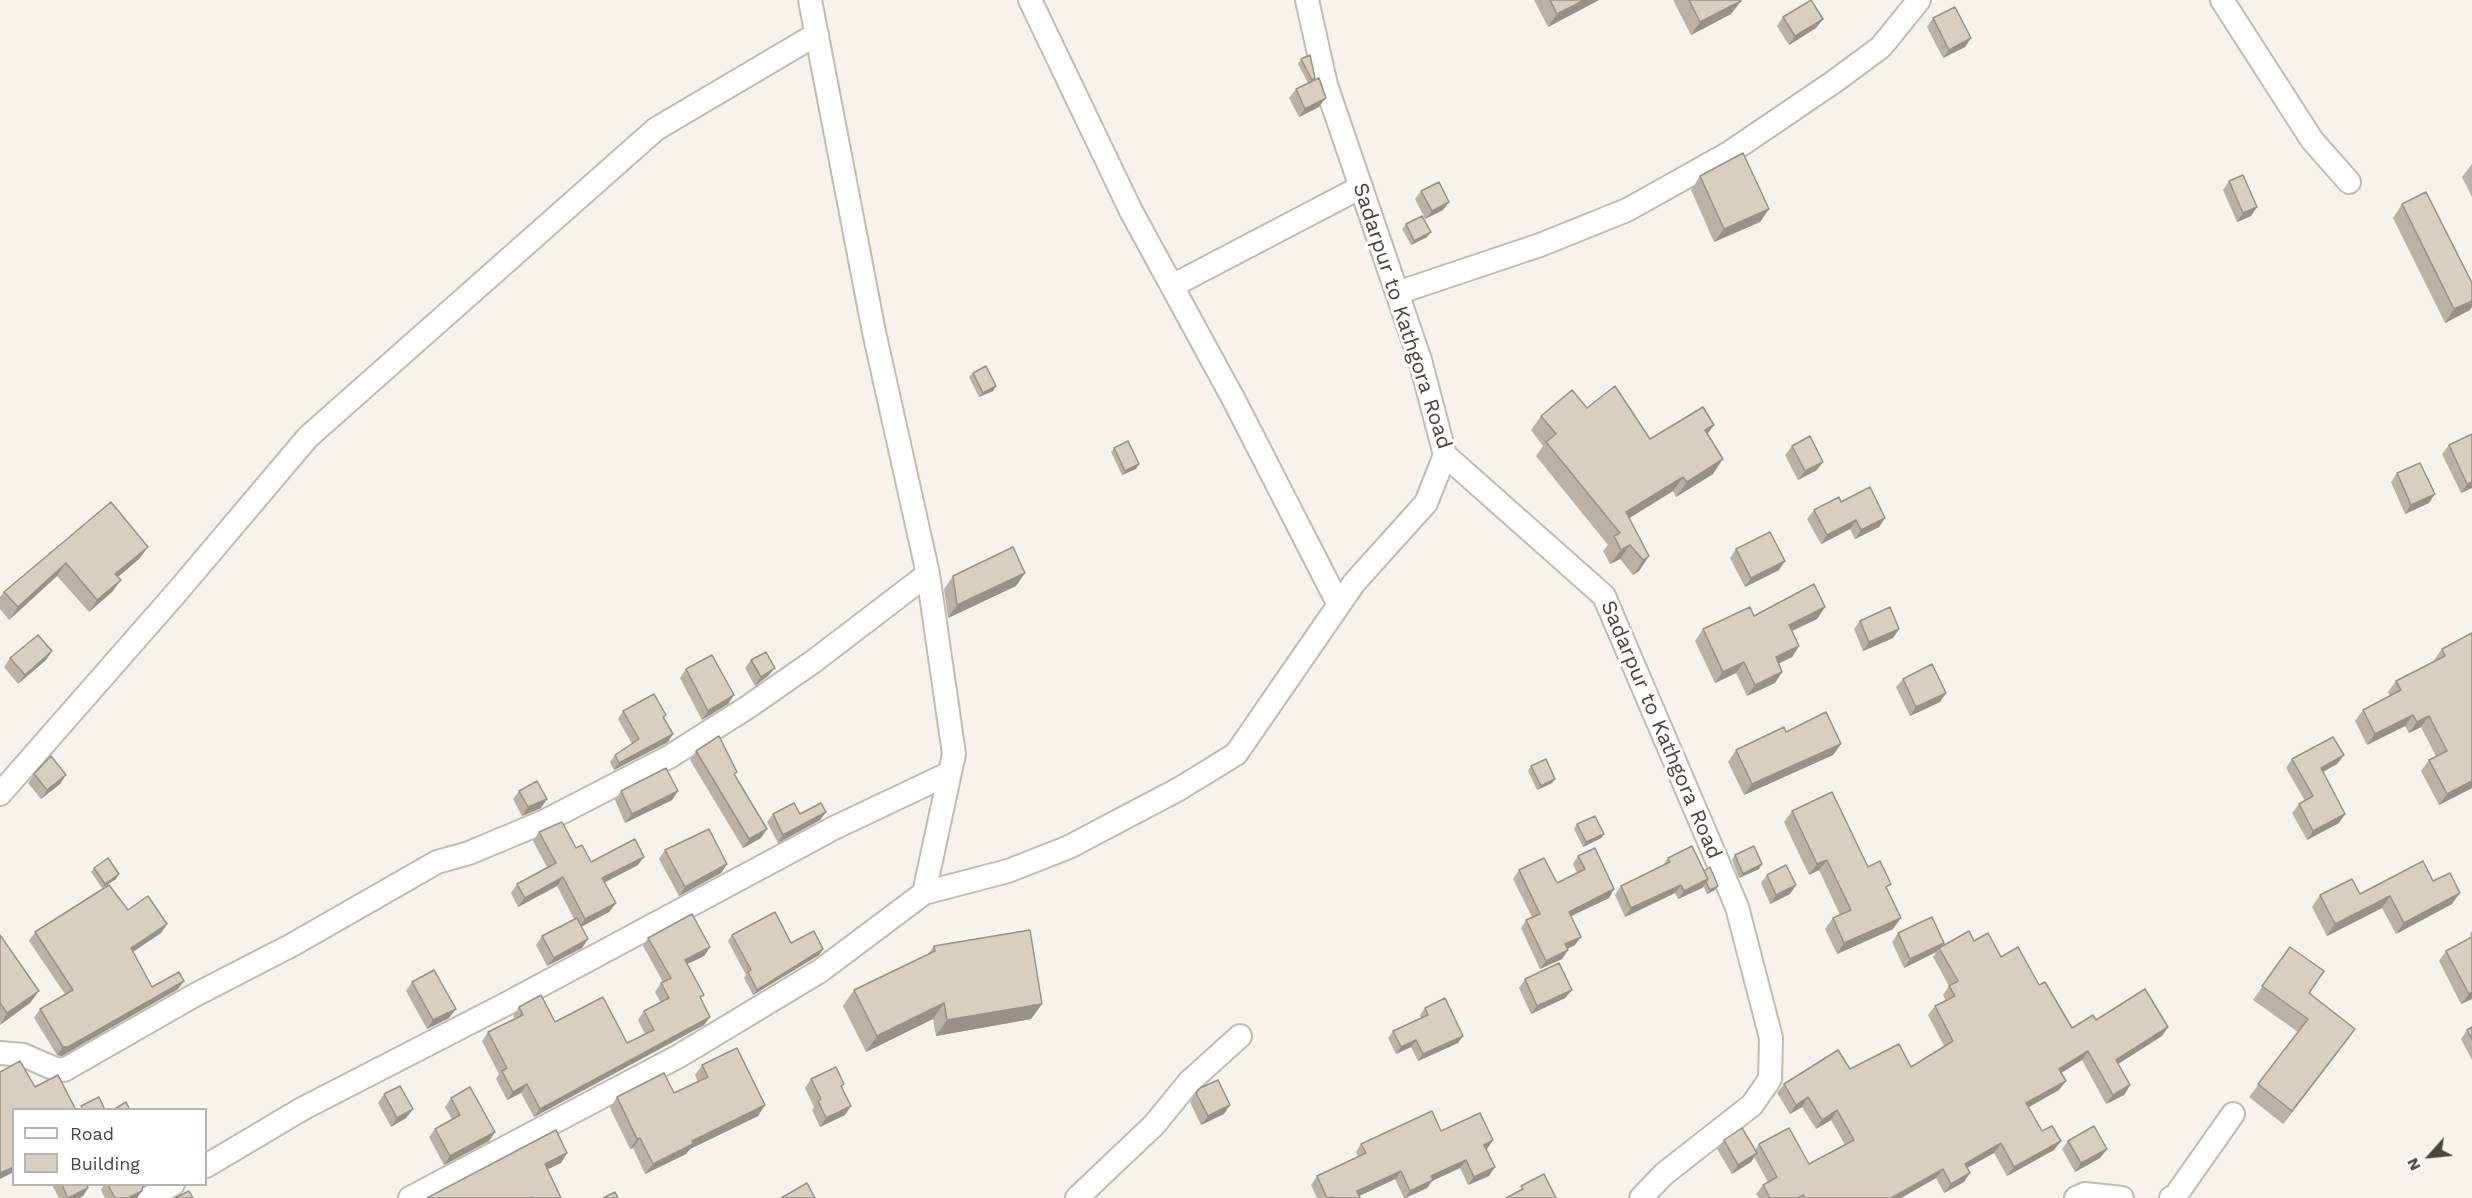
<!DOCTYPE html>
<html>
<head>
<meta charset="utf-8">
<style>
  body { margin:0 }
  #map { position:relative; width:2472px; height:1198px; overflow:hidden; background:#f6f3ec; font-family:"Work Sans",sans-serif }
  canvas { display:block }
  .legend { position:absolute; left:12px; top:1108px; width:195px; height:78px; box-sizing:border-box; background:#fff; border:2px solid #b7b4b0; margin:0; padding:8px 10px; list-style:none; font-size:18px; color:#4b4439 }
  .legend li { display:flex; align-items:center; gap:12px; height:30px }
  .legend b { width:30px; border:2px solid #b7b4b0 }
  .north { position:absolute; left:2400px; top:1126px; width:60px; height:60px; -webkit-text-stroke:4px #fff; paint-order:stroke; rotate:243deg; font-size:16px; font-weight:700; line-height:24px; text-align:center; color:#4b4439 }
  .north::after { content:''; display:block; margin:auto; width:21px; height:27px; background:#4b4439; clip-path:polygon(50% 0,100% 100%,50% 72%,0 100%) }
</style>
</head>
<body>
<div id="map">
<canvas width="2472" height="1198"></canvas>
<ul class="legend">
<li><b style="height:8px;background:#fff"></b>Road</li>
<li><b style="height:16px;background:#d8cfc1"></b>Building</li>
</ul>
<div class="north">N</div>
</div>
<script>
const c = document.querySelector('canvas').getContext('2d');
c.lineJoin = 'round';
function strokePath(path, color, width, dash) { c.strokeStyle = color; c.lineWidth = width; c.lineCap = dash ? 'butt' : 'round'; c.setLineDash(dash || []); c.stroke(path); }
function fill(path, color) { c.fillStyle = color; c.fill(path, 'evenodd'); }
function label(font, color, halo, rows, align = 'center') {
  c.font = font + ' "Work Sans",sans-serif'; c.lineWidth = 6; c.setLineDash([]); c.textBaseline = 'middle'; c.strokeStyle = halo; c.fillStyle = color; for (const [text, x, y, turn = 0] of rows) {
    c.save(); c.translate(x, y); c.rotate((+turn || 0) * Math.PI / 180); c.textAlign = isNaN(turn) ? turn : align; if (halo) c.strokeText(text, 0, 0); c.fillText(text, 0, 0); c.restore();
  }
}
const street = new Path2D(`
  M810 0 874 332 928 574 954 754 924 893
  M1030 0 1131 211 1234 400 1339 605
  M1307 0 1326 85 1420 360 1445 455 1604 596 1737 907 1771 1038 1770 1079 1752 1105 1664 1174 1641 1198
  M2222 0 2312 140 2349 182
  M1172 286 1361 187
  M1397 293 1540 245 1627 210 1729 153 1835 81 1881 47 1919 0
  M0 794 177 592 308 437 656 129 817 34
  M0 1053 23 1055 53 1068 64 1070 195 995 292 945 437 862 469 853 543 822 669 757 748 707 814 661 928 574
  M206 1166 302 1109 506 1004 834 828 950 773
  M149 1198 173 1184
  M410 1198 679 1056 820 971 924 893 1008 871 1069 847 1179 789 1236 754 1354 583 1426 503 1445 455
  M1077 1198 1154 1125 1189 1082 1240 1036
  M2076 1198 2085 1194 2122 1198
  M2171 1198 2176 1195 2233 1114`);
strokePath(street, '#c2bbae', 26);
strokePath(street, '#fff', 22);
fill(new Path2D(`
  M1534 0H1599L1548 27Z
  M1673 0H1740L1741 1 1731 14 1691 35Z
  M1783 17 1823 19 1816 28 1789 45 1777 26Z
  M1933 18 1971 38 1965 47 1943 58 1927 27Z
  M1301 59 1315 78 1313 81 1319 107 1299 117 1289 98 1296 89 1308 83 1298 64Z
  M2472 164V197L2462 177Z
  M1700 176 1769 209 1760 222 1714 242 1691 190Z
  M2229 181 2257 207 2251 216 2237 222 2223 190Z
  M1421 191 1443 210 1425 219 1415 199Z
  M2402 204 2472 283V307L2470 310 2445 323 2393 218Z
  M1406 224 1427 237 1411 245 1402 229Z
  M973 373 996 386 993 391 979 397 969 377Z
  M1587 408 1650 439 1707 434 1713 474 1676 497 1673 491 1629 518 1649 556 1639 571 1633 575 1620 559 1610 564 1603 551 1608 545 1536 456 1543 446 1531 430 1541 416Z
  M2472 434V488L2461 493 2442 454 2449 445Z
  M1792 446 1817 470 1798 480 1785 455Z
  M1114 448 1136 469 1122 475 1111 452Z
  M2397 473 2429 503 2405 514 2391 482Z
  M111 502 139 559 118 577 112 592 89 612 57 576 9 620 0 609V597L4 592Z
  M1841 502 1885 518 1879 527 1855 539 1850 529 1821 544 1807 519 1814 510Z
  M1736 549 1779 570 1745 587 1730 558Z
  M1025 573 1016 586 948 618 944 589 953 576Z
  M1825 607 1817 619 1792 631 1799 646 1792 657 1778 663 1782 672 1775 683 1747 696 1736 673 1715 683 1695 641 1703 629 1754 616Z
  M1860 621 1899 629 1893 638 1863 651 1854 629Z
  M2472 633V788L2439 805 2421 771 2429 760 2436 756 2421 727 2409 733 2405 726 2367 745 2355 721 2363 710 2390 696 2388 692 2396 681 2435 662 2434 660 2442 649Z
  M10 658 46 660 18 684 4 667Z
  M751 660 768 676 755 686 745 668Z
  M686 669 734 695 728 704 702 720 680 678Z
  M1903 679 1946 693 1940 702 1910 716 1896 687Z
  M623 711 664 718 668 742 614 770 610 762 615 755 632 744 618 719Z
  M1786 732 1841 744 1833 755 1744 795 1728 762 1736 750Z
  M696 751 735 775 761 838 743 848 690 760Z
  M2344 755 2337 764 2323 772 2345 814 2339 823 2307 840 2292 813 2299 804 2305 801 2286 768 2292 759Z
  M1531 766 1555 779 1552 783 1537 790 1528 771Z
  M34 774 60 784 41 799 28 783Z
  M519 791 541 808 522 816 513 799Z
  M621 791H678L672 800 625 823 615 800Z
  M1792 811 1868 867 1887 889 1893 929 1837 954 1825 929 1833 918 1840 915 1819 870 1809 875 1784 822Z
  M826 812 820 820 778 843 767 822 773 814H800Z
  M1577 824 1604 834 1601 838 1583 847 1574 829Z
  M539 832 576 848 591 862 638 865 604 882 616 903 609 912 581 927 582 948 547 966 536 945 542 936 574 919 557 886 518 907 511 893 517 884 547 867 533 841Z
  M665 850 727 864 721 873 679 896 659 859Z
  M1735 855 1759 869 1739 878 1732 860Z
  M1578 856 1609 898 1571 916 1575 945 1567 949 1568 950 1562 959 1540 969 1521 928 1526 920 1532 917 1513 879 1519 870 1557 883 1577 873 1573 864Z
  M1668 858 1704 871 1715 890 1707 894 1703 886 1702 888 1678 899 1675 893 1625 917 1615 895 1621 886 1663 865Z
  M94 868 119 874 116 879 102 888 91 872Z
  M1767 875 1790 894 1770 904 1761 883Z
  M2433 881 2452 904 2396 934 2382 908 2327 936 2312 907 2320 895 2360 894Z
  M128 910 167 924 161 933 133 952 152 987 178 989 62 1056 57 1055 34 1018 40 1009 65 994 29 941 35 932Z
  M2472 931V999L2461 1004 2439 961 2446 951 2471 937 2470 934Z
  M1898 933 1944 943 1941 946 1974 941 2001 957 2039 985 2072 1028 2096 1020 2168 1027 2162 1036 2118 1064 2130 1085 2124 1095 2106 1104 2082 1060 2061 1073 2059 1090 2029 1107 2042 1131 2054 1150 2007 1176 1994 1153 1967 1168 1964 1182 1944 1193 1936 1178 1901 1198H1759L1756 1194 1763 1185 1768 1182 1754 1157 1751 1162 1732 1174 1717 1149 1724 1140 1755 1150 1759 1144 1809 1164 1845 1145 1831 1120 1816 1129 1802 1107 1790 1114 1777 1093 1784 1084 1850 1069 1911 1067 1944 1046 1928 1015 1935 1006 1946 1001 1943 995 1949 986 1933 957 1936 952 1904 968 1892 942Z
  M0 935 30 1003 0 1025Z
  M732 935 791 943 823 949 819 955 753 995 744 978 746 975 728 941Z
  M648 938 710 947 704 956 687 964 701 999 710 1017 704 1025 534 1117 521 1093 507 1100 496 1079 499 1074 482 1041 488 1032 515 1019 513 1016 519 1007 555 1022 627 1043 645 1034 638 1020 644 1011 661 1003 655 992 661 983 663 982 643 946Z
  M934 946 1042 1004 1031 1019 936 1036 933 1019 866 1052 843 1006 854 990 928 954Z
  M2290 947 2309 993 2355 1029 2283 1124 2249 1097 2298 1032 2253 1000Z
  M1525 979 1572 990 1565 998 1531 1014 1519 988Z
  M412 982 449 1018 427 1029 406 991Z
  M1425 1008 1463 1036 1458 1043 1418 1061 1411 1047 1396 1054 1388 1038 1393 1031 1421 1018 1420 1015Z
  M2472 1027V1060L2461 1039 2467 1030Z
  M702 1065 758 1116 690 1149 686 1154 645 1174 633 1148 630 1149 610 1108 617 1097 674 1093 698 1082 695 1075Z
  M811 1079 844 1084 842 1088 845 1115 820 1127 812 1110 814 1107 805 1088Z
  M1196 1093 1230 1105 1224 1114 1201 1125 1190 1102Z
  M384 1094 413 1109 406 1118 391 1127 378 1103Z
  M451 1098 495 1132 489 1141 444 1165 429 1137 435 1129 452 1119 445 1107Z
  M1441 1131 1493 1140 1486 1149 1489 1176 1468 1185 1460 1168 1432 1181 1427 1188 1406 1198H1404L1395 1179 1359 1196 1360 1198H1317L1311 1185 1317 1176 1358 1157 1356 1152 1361 1144Z
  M2068 1141 2107 1149 2100 1158 2075 1172 2062 1149Z
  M52 1185H87L88 1188 83 1196 79 1198H59Z
  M104 1185H145L143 1186 137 1198H105L101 1190Z`), '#bab2a6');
fill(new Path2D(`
  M1584 0H1599L1548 27 1557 14Z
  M1741 1 1731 14 1691 35 1700 22Z
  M1823 19 1816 28 1789 45 1795 36Z
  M1971 38 1965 47 1943 58 1949 50Z
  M1326 98 1319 107 1299 117 1305 109Z
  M1449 202 1443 210 1425 219 1432 211Z
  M2257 207 2251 216 2237 222 2243 213Z
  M1769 209 1760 222 1714 242 1724 229Z
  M1431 232 1427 237 1411 245 1414 241Z
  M2472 301V307L2470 310 2445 323 2454 309Z
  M996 386 993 391 979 397 983 393Z
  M1714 425 1704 439 1705 430Z
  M1723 459 1713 474 1676 497 1687 482Z
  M1823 462 1817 470 1798 480 1805 471Z
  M1139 464 1136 469 1122 475 1125 471Z
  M1683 477 1673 491 1615 527 1626 512Z
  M2472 482V488L2461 493 2467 484Z
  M2435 494 2429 503 2405 514 2411 505Z
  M1885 518 1879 527 1855 539 1861 530Z
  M1856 520 1850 529 1821 544 1827 535Z
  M1630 545 1620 559 1610 564 1621 550Z
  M148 547 139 559 107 586 115 574Z
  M1649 556 1639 571 1633 575 1643 560Z
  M1785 561 1779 570 1745 587 1751 578Z
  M66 563 57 576 9 620 18 607Z
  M1025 573 1016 586 948 618 957 605Z
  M121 580 112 592 89 612 97 600Z
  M1825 607 1817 619 1781 636 1789 625Z
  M1899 629 1893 638 1863 651 1869 642Z
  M1799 646 1792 657 1768 669 1776 657Z
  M52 651 46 660 18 684 25 675Z
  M1744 662 1736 673 1715 683 1723 672Z
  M775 668 768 676 755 686 761 677Z
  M1782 672 1775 683 1747 696 1755 685Z
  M1946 693 1940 702 1910 716 1916 707Z
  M734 695 728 704 702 720 708 711Z
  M2413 715 2405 726 2367 745 2375 734Z
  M2429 716 2421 727 2409 733 2417 722Z
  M673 734 668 742 614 770 619 763Z
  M1841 744 1833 755 1744 795 1752 784Z
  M2344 755 2337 764 2315 776 2321 768Z
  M66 775 60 784 41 799 47 790Z
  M1555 779 1552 783 1537 790 1541 786Z
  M2472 781V788L2439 805 2447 794Z
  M678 791 672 800 625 823 632 814Z
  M547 799 541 808 522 816 528 807Z
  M826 812 820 820 778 843 783 835Z
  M2345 814 2339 823 2307 840 2313 831Z
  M767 829 761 838 743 848 749 839Z
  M1604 834 1601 838 1583 847 1586 842Z
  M644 857 638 865 596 887 602 878Z
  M1827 860 1819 870 1809 875 1817 864Z
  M727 864 721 873 679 896 685 887Z
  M1762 864 1759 869 1739 878 1743 874Z
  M119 874 116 879 102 888 105 884Z
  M563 877 557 886 518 907 525 898Z
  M1708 879 1702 888 1678 899 1684 891Z
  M1681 885 1675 893 1625 917 1631 908Z
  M1796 885 1790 894 1770 904 1776 895Z
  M1718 886 1715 890 1707 894 1710 890Z
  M1614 889 1609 898 1563 920 1569 912Z
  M2460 893 2452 904 2396 934 2404 923Z
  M2390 896 2382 908 2327 936 2335 924Z
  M616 903 609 912 579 928 585 919Z
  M1901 918 1893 929 1837 954 1844 943Z
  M167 924 161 933 125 957 131 948Z
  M1581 937 1575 945 1559 953 1565 944Z
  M588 939 582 948 547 966 554 958Z
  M1944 943 1936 952 1904 968 1910 959Z
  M710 947 704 956 679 968 685 960Z
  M823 949 819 955 753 995 757 990Z
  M1568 950 1562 959 1540 969 1546 961Z
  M184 981 178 989 62 1056 57 1055 63 1047Z
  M1572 990 1565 998 1531 1014 1537 1006Z
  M39 991 30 1003 0 1025 7 1013Z
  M2472 992V999L2461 1004 2469 994Z
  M944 1003 933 1019 866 1052 877 1036Z
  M1042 1004 1031 1019 936 1036 947 1020Z
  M456 1009 449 1018 427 1029 433 1020Z
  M710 1017 704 1025 534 1117 540 1109Z
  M2168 1027 2162 1036 2110 1069 2116 1060Z
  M2355 1029 2346 1042 2283 1124 2292 1111Z
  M1463 1036 1458 1043 1418 1061 1423 1054Z
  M1416 1040 1411 1047 1396 1054 1401 1047Z
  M2088 1051 2082 1060 2053 1078 2059 1069Z
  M2066 1081 2059 1090 2020 1112 2026 1103Z
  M527 1084 521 1093 507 1100 513 1092Z
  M2130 1085 2124 1095 2106 1104 2113 1095Z
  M1808 1097 1802 1107 1790 1114 1796 1105Z
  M765 1105 758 1116 690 1149 686 1154 645 1174 653 1164 692 1141Z
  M1230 1105 1224 1114 1201 1125 1208 1116Z
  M851 1106 845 1115 820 1127 826 1118Z
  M413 1109 406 1118 391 1127 397 1118Z
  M1837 1110 1831 1120 1816 1129 1822 1120Z
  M495 1132 489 1141 444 1165 450 1156Z
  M640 1138 633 1148 630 1149 637 1139Z
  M1493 1140 1487 1149 1478 1153 1484 1145Z
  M2061 1141 2054 1150 2007 1176 2014 1167Z
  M2001 1143 1994 1153 1958 1173 1965 1164Z
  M2107 1149 2100 1158 2075 1172 2081 1163Z
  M567 1153 561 1163 538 1174 545 1164Z
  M1757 1153 1751 1162 1732 1174 1738 1165Z
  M1466 1160 1460 1168 1432 1181 1427 1188 1405 1198 1410 1191 1431 1176Z
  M14 1167V1172L0 1179V1173Z
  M1495 1167 1489 1176 1468 1185 1474 1177Z
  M1943 1169 1936 1178 1901 1198H1891Z
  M1401 1171 1395 1179 1355 1198 1357 1191Z
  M1970 1173 1964 1182 1944 1193 1951 1184Z
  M88 1188 83 1196 79 1198H68Z
  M142 1191 137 1198H128Z`), '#979187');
const building = new Path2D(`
  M1550 0H1584L1557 14Z
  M1689 0H1740L1741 1 1700 22Z
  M1811 0 1823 19 1795 36 1783 17Z
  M1955 7 1971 38 1949 50 1933 18Z
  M1310 55 1315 78 1312 80 1301 59Z
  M1319 78 1326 98 1305 109 1296 89Z
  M1743 153 1769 209 1724 229 1700 176Z
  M2243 175 2257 207 2243 213 2229 181Z
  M1439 182 1449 202 1432 211 1421 191Z
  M2426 192 2472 283V301L2454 309 2402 204Z
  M1422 216 1431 232 1414 241 1406 224Z
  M986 366 996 386 983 393 973 373Z
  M1615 386 1650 439 1703 407 1714 425 1705 430 1723 459 1687 482 1683 477 1626 512 1649 556 1643 560 1630 545 1621 550 1614 536 1620 533 1546 442 1556 434 1541 416 1572 390 1587 408Z
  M2472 434V482L2467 484 2449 445Z
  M1810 436 1823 462 1805 471 1792 446Z
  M1128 441 1139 464 1125 471 1114 448Z
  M2420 463 2435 494 2411 505 2397 473Z
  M1870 487 1885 518 1861 530 1856 520 1827 535 1814 510 1839 497 1841 502Z
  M111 502 148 547 115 574 121 580 97 600 66 563 18 607 4 592Z
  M1770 532 1785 561 1751 578 1736 549Z
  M1013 547 1025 573 957 605 953 576Z
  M1814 584 1825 607 1789 625 1799 646 1776 657 1782 672 1755 685 1744 662 1723 672 1703 629 1750 607 1754 616Z
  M1890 607 1899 629 1869 642 1860 621Z
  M2472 633V781L2447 794 2429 760 2447 751 2429 716 2417 722 2413 715 2375 734 2363 710 2401 690 2396 681 2445 656 2442 649Z
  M38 635 52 651 25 675 10 658Z
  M766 652 775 668 761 677 751 660Z
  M712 655 734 695 708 711 686 669Z
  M1932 664 1946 693 1916 707 1903 679Z
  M654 694 666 715 663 717 673 734 619 763 615 755 639 739 623 711Z
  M1826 712 1841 744 1752 784 1736 750 1784 727 1786 732Z
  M719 736 737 772 734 774 767 829 749 839 696 751Z
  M2333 737 2344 755 2321 768 2345 814 2313 831 2299 804 2313 796 2292 759Z
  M51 756 66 775 47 790 34 774Z
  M1546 759 1555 779 1541 786 1531 766Z
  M666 768 678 791 632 814 621 791Z
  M537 781 547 799 528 807 519 791Z
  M1832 792 1868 867 1880 861 1891 884 1886 887 1901 918 1844 943 1833 918 1851 910 1827 860 1817 864 1792 811Z
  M794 803 800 814 821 803 826 812 783 835 773 814Z
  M1595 816 1604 834 1586 842 1577 824Z
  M562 822 576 848 582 845 591 862 635 839 644 857 602 878 616 903 585 919 563 877 525 898 517 884 556 863 539 832Z
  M709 829 727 864 685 887 665 850Z
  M1692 846 1708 879 1684 891 1681 885 1631 908 1621 886 1670 862 1668 858Z
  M1754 846 1762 864 1743 874 1735 855Z
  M1595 848 1614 889 1569 912 1581 937 1565 944 1568 950 1546 961 1526 920 1540 914 1519 870 1544 858 1557 883 1585 869 1578 856Z
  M108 858 119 874 105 884 94 868Z
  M2423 861 2433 881 2450 873 2460 893 2404 923 2390 896 2335 924 2320 895 2352 879 2360 894Z
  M1786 865 1796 885 1776 895 1767 875Z
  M1710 867 1718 886 1710 890 1706 882 1708 879 1704 871Z
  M109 885 128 910 148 896 167 924 131 948 152 987 179 972 184 981 68 1047H63L40 1009 73 990 35 932Z
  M775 912 791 943 814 931 823 949 757 990 748 972 751 970 732 935Z
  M692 914 710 947 685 960 704 995 700 997 710 1017 540 1109 527 1084 513 1092 502 1071 507 1068 488 1032 523 1015 519 1007 541 995 555 1022 603 997 627 1043 654 1030 644 1011 669 998 661 983 671 978 648 938Z
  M1932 917 1944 943 1910 959 1898 933Z
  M577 918 588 939 554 958 542 936Z
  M1030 930 1042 1004 947 1020 944 1003 877 1036 854 990 935 951 934 946Z
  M1969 931 1974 941 1988 933 2001 957 2018 947 2039 985 2045 982 2072 1028 2093 1015 2096 1020 2145 989 2168 1027 2116 1060 2130 1085 2113 1095 2088 1051 2059 1069 2066 1081 2026 1103 2042 1131 2052 1126 2061 1141 2014 1167 2001 1143 1965 1164 1970 1173 1951 1184 1943 1169 1891 1198H1805L1803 1195 1798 1198H1770L1763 1185 1777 1177 1759 1144 1789 1128 1809 1164 1854 1140 1837 1110 1822 1120 1808 1097 1796 1105 1784 1084 1838 1050 1850 1069 1899 1044 1911 1067 1953 1041 1935 1006 1955 996 1949 986 1958 981 1939 948Z
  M0 935 39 991 7 1013 0 1003Z
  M2472 937V992L2469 994 2446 951Z
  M2290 947 2324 971 2309 993 2355 1029 2292 1111 2258 1084 2308 1019 2262 986Z
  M1559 963 1572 990 1537 1006 1525 979Z
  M434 970 456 1009 433 1020 412 982Z
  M1445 998 1463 1036 1423 1054 1416 1040 1401 1047 1393 1031 1428 1015 1425 1008Z
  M2472 1027V1039L2467 1030Z
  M737 1048 765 1105 692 1141 693 1144 653 1164 640 1138 637 1139 617 1097 664 1073 674 1093 708 1077 702 1065Z
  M20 1061 35 1087 58 1075 76 1110H14V1167L0 1173V1072Z
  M836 1067 844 1084 841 1086 851 1106 826 1118 818 1101 821 1099 811 1079Z
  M1218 1080 1230 1105 1208 1116 1196 1093 1200 1088Z
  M400 1086 413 1109 397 1118 384 1094Z
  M470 1087 495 1132 450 1156 435 1129 460 1115 451 1098Z
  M99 1097 105 1110H83L81 1106Z
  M126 1102 130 1110H113Z
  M1432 1111 1441 1131 1480 1113 1493 1140 1484 1145 1495 1167 1474 1177 1466 1160 1431 1176 1433 1180 1410 1191 1401 1171 1357 1191 1360 1198H1333V1197L1327 1198 1317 1176 1366 1153 1361 1144Z
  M2094 1126 2107 1149 2081 1163 2068 1141Z
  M1742 1128 1757 1153 1738 1165 1724 1140Z
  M556 1130 567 1153 545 1164 561 1198H532V1197L529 1198H427Z
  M1544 1174 1556 1198H1506L1523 1189 1521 1186Z
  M807 1183 815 1198H781Z
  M62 1185H87L88 1188 68 1198Z
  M108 1185H143L142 1191 128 1198H115Z
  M189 1191 193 1198H175Z
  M615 1192 618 1198H603Z`);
fill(building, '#d8cfc1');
strokePath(building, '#979187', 1.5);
label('21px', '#4b4439', '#fff', [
  ["Sadarpur to Kathgora Road",1402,316,72],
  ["Sadarpur to Kathgora Road",1661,730,67]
]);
</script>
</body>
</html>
